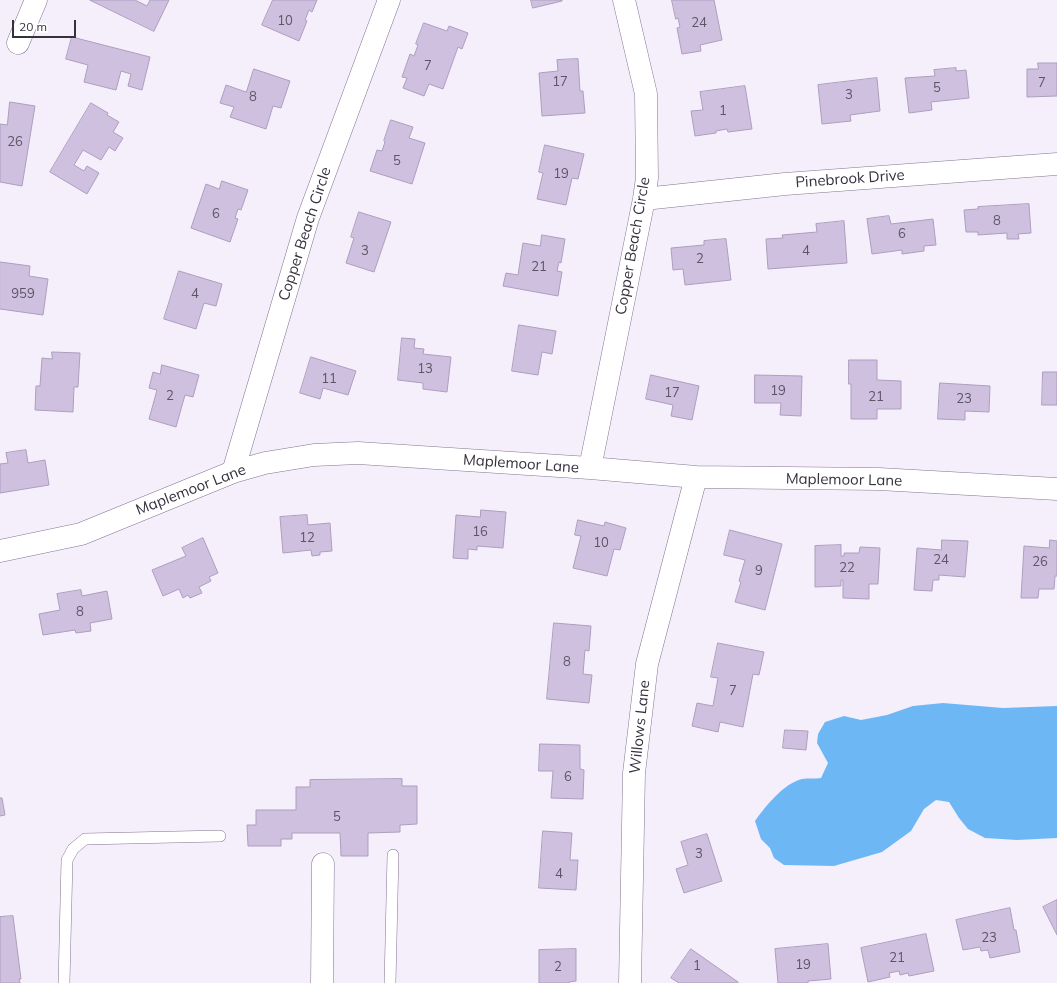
<!DOCTYPE html>
<html>
<head>
<meta charset="utf-8">
<style>
  body { margin:0 }
  #map { position:relative; width:1057px; height:983px; overflow:hidden; background:#f5effc; font-family:Mulish,sans-serif }
  canvas { display:block }
  .scale { position:absolute; left:12px; top:20px; width:64px; height:18px; box-sizing:border-box; border:2px solid #37313e; border-top:0; padding-left:5px; font-size:12px; line-height:14px; white-space:nowrap; color:#37313e; -webkit-text-stroke:3px #fff; paint-order:stroke }
</style>
</head>
<body>
<div id="map">
<canvas width="1057" height="983"></canvas>
<div class="scale">20 m</div>
</div>
<script>
const c = document.querySelector('canvas').getContext('2d');
c.lineJoin = 'round';
function fill(path, color) { c.fillStyle = color; c.fill(path, 'evenodd'); }
function strokePath(path, color, width, dash) { c.strokeStyle = color; c.lineWidth = width; c.lineCap = dash ? 'butt' : 'round'; c.setLineDash(dash || []); c.stroke(path); }
function label(font, color, halo, rows, align = 'center') {
  c.font = font + ' Mulish,sans-serif'; c.lineWidth = 3; c.setLineDash([]); c.textBaseline = 'middle'; c.strokeStyle = halo; c.fillStyle = color; for (const [text, x, y, turn = 0] of rows) {
    c.save(); c.translate(x, y); c.rotate((+turn || 0) * Math.PI / 180); c.textAlign = isNaN(turn) ? turn : align; if (halo) c.strokeText(text, 0, 0); c.fillText(text, 0, 0); c.restore();
  }
}
fill(new Path2D(`
  M943 703 1003 708 1057 706V838L1017 840 985 838 968 829 959 818 949 802 936 800 924 809 911 831 882 852 834 866 784 865 774 858 770 848 761 839 755 821C765 807 784 783 802 779 808 778 815 779 821 778L828 763 817 743 818 734 825 722 844 716 861 720 887 715 913 706Z`), '#6eb7f5');
const building = new Path2D(`
  M90 0H135L147 6 150 0H169L154 31Z
  M273 0H317L312 12 309 10 305 20 307 21 299 41 262 25Z
  M531 0H562V1L533 8Z
  M672 0H714L722 40 700 45 701 51 682 54 677 28 680 27 678 18 676 19Z
  M424 23 447 31 449 26 468 33 462 49 458 47 443 89 429 84 424 96 403 88 407 78 402 77 410 54 414 56 418 45 416 44Z
  M72 37 150 57 142 90 128 86 131 74 121 71 116 90 84 82 88 65 66 59Z
  M578 59 580 91H583L585 113 542 116 539 73 558 71 557 60Z
  M1038 63H1057V96L1027 97V69H1038Z
  M956 68V71L966 70 969 98 931 102 932 110 909 113 905 78 935 76 934 70Z
  M254 69 290 81 281 108 273 106 266 129 230 117 234 107 220 103 226 85 246 92Z
  M877 78 880 111 850 115 851 121 822 124 818 85Z
  M745 86 752 129 728 132 727 129 716 131V133L695 136 691 111 703 110 700 92Z
  M10 102 35 106 22 186 0 182V124L7 125Z
  M91 103 108 113 107 115 119 122 113 132 123 138 115 151 109 147 101 160 83 150 74 165 84 171 87 166 99 173 87 194 50 172Z
  M391 120 413 127 409 138 425 143 412 184 370 171 377 150 382 151 385 142 384 141Z
  M545 145 584 154 578 179 572 178 566 205 537 199 543 173 539 172Z
  M222 181 248 190 241 210 238 209 235 218 238 219 230 242 191 228 206 184 219 189Z
  M1029 204 1031 233 1018 234 1019 239H1007V233L978 235V232H966L964 210 978 209V207Z
  M359 212 391 222 374 272 346 263 354 238 351 237Z
  M889 216 891 224 933 219 936 245 924 246V251L902 254V250L872 254 867 219Z
  M844 221 847 263 768 269 766 239 783 238 782 235 817 232 816 224Z
  M542 235 565 239 561 263 559 262 557 271 562 272 558 296 503 286 506 273 518 275 523 243 540 246Z
  M726 239 731 280 685 285 683 269 673 270 671 248 704 245V241Z
  M0 262 30 266 29 276 48 279 43 315 0 309Z
  M179 271 222 284 216 306 204 303 196 329 164 319Z
  M519 325 556 331 552 354 542 352 538 375 512 371Z
  M402 338 415 339 414 348 424 349 423 354 451 357 447 392 423 389V383L398 380Z
  M52 352 80 353 78 387H74L73 412 35 410 36 386H40L42 358 52 359Z
  M311 357 356 371 348 395 323 388 320 399 300 393Z
  M849 360H877V380L901 381V409H877V419H851V384H849Z
  M162 365 199 375 193 397 185 395 176 427 149 419 157 390 149 388 153 372 160 374Z
  M1043 372H1057V405H1042Z
  M651 375 699 386 692 420 671 416 673 405 646 399Z
  M755 375 802 376 801 416 780 415 781 403H755Z
  M940 383 990 386 989 412 965 411V420L938 419Z
  M26 450 28 463 45 460 49 485 0 493V464L8 463 6 453Z
  M481 510 506 512 503 548 477 546V550L468 549V559L453 558 456 515 480 517Z
  M307 515 308 525 330 523 332 551 320 552V555L312 556 311 550 283 553 280 517Z
  M578 520 604 526 605 522 626 528 620 550 614 549 607 576 573 568 581 536 575 535Z
  M730 530 782 544 765 610 735 602 741 582 739 581 745 560 724 555Z
  M203 538 218 573 209 577 211 581 199 587 202 593 190 598 188 595 183 598 179 589 163 596 152 570 186 556 182 548Z
  M942 540 968 541 965 577 939 575V580H933L932 591 914 590 917 548 941 550Z
  M1050 540 1057 541V576H1055L1054 589H1039L1038 598H1021L1024 546 1049 548Z
  M841 545V556H844V553H859L860 547 880 548 878 584H869V599L843 598V580H841V586L815 587V546Z
  M81 590 82 596 107 591 112 619 90 623 91 631 76 633 75 630 43 635 39 614 60 610 57 594Z
  M554 623 591 626 589 651 585 650 583 674 592 675 589 703 547 699Z
  M718 643 764 652 759 675 753 674 743 727 720 722 718 732 692 726 697 703 713 706 718 678 711 677Z
  M785 730 808 731 806 750 783 748Z
  M540 744 580 745V769L584 770 583 799 551 798 553 771H539Z
  M402 779V786H417V824L400 825V832L368 833V856H341L340 833H292V839H281V846H248L247 825H256V810H296V787H310V780Z
  M0 798H2L5 815 0 816Z
  M543 831 572 833 570 860H578L576 890 539 888Z
  M707 834 722 881 684 893 676 869 688 865 681 842Z
  M1057 900V935L1043 907Z
  M1010 908 1014 930H1016L1020 952 990 958 988 950 981 951 980 947 963 950 956 920Z
  M13 916 21 979H19L20 983H0V917Z
  M926 934 934 971 909 976 908 973 900 975 899 971 889 973 890 977 868 982 861 948Z
  M828 944 831 979 808 981V983H778L775 949Z
  M576 949V981L569 982V983H539V950Z
  M691 949 738 982V983H679L671 978Z`);
fill(building, '#cfc0e0');
strokePath(building, '#ac9ebd', 1);
const service = new Path2D(`
  M64 983 67 860 73 849 85 839 220 836
  M390 983 393 855`);
const minor = new Path2D(`
  M18 43 36 0
  M644 199 785 184 1057 164
  M590 468 644 199 647 178 646 94 624 0
  M233 472 308 218 389 0
  M0 551 81 534 233 472 265 463 314 455 358 453 590 468 696 477 879 479 1057 489
  M322 983 323 864
  M630 983 634 773 647 664 696 477`);
strokePath(service, '#837592', 12);
strokePath(minor, '#837592', 23);
strokePath(service, '#fff', 11);
strokePath(minor, '#fff', 22);
label('13px', '#5d5566', null, [
  ["10",285,21],
  ["24",699,23],
  ["7",428,66],
  ["17",560,82],
  ["7",1042,83],
  ["5",937,88],
  ["3",849,95],
  ["8",253,97],
  ["1",723,111],
  ["26",15,142],
  ["5",397,161],
  ["19",561,174],
  ["6",216,214],
  ["8",997,221],
  ["6",902,234],
  ["3",365,251],
  ["4",806,251],
  ["2",700,259],
  ["21",539,267],
  ["959",23,294],
  ["4",195,294],
  ["13",425,369],
  ["11",329,379],
  ["19",778,391],
  ["17",672,393],
  ["2",170,396],
  ["21",876,397],
  ["23",964,399],
  ["16",480,532],
  ["12",307,538],
  ["10",601,543],
  ["24",941,560],
  ["26",1040,562],
  ["22",847,568],
  ["9",759,571],
  ["8",80,612],
  ["8",567,662],
  ["7",733,691],
  ["6",568,777],
  ["5",337,817],
  ["3",699,854],
  ["4",559,874],
  ["23",989,938],
  ["21",897,958],
  ["19",803,965],
  ["1",697,966],
  ["2",558,967]
]);
label('15px', '#37313e', '#fff', [
  ["Pinebrook Drive",850,179,-4],
  ["Copper Beach Circle",305,234,-72],
  ["Copper Beach Circle",633,246,-80],
  ["Maplemoor Lane",521,464,4],
  ["Maplemoor Lane",844,480,1],
  ["Maplemoor Lane",191,490,-21],
  ["Willows Lane",640,727,-84]
]);
</script>
</body>
</html>
